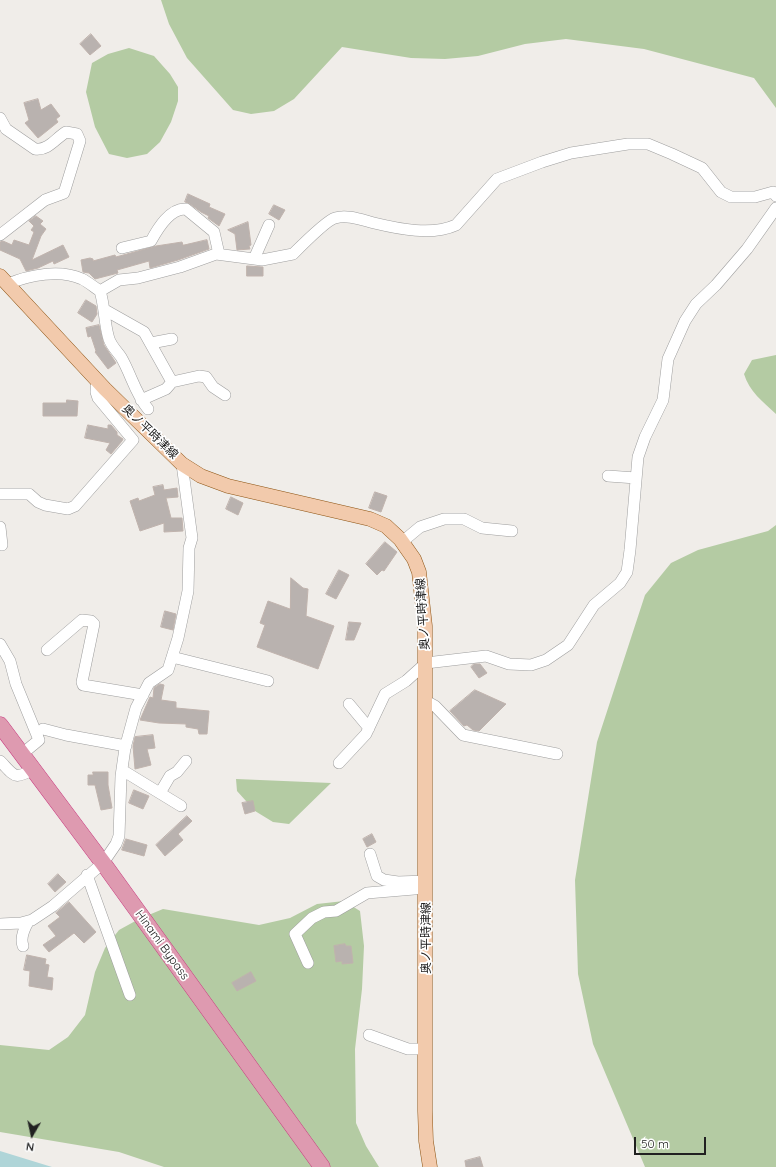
<!DOCTYPE html>
<html>
<head>
<meta charset="utf-8">
<style>
  body { margin:0 }
  #map { position:relative; width:776px; height:1167px; overflow:hidden; background:#f0ede9; font-family:Quicksand,sans-serif }
  canvas { display:block }
  .north { position:absolute; left:12px; top:1115px; width:40px; height:40px; -webkit-text-stroke:3px #fff; paint-order:stroke; rotate:189deg; font-size:11px; font-weight:700; line-height:16px; text-align:center; color:#212121 }
  .north::after { content:''; display:block; margin:auto; width:14px; height:18px; background:#212121; clip-path:polygon(50% 0,100% 100%,50% 72%,0 100%) }
  .scale { position:absolute; left:634px; top:1137px; width:72px; height:18px; box-sizing:border-box; border:2px solid #212121; border-top:0; padding-left:5px; font-size:12px; line-height:14px; white-space:nowrap; color:#212121; -webkit-text-stroke:3px #fff; paint-order:stroke }
</style>
</head>
<body>
<div id="map">
<canvas width="776" height="1167"></canvas>
<div class="north">N</div>
<div class="scale">50 m</div>
</div>
<script>
const c = document.querySelector('canvas').getContext('2d');
c.lineJoin = 'round';
function fill(path, color) { c.fillStyle = color; c.fill(path, 'evenodd'); }
function strokePath(path, color, width, dash) { c.strokeStyle = color; c.lineWidth = width; c.lineCap = dash ? 'butt' : 'round'; c.setLineDash(dash || []); c.stroke(path); }
function label(font, color, halo, rows, align = 'center') {
  c.font = font + ' Quicksand,"Noto Sans JP",sans-serif'; c.lineWidth = 3.5; c.setLineDash([]); c.textBaseline = 'middle'; c.strokeStyle = halo; c.fillStyle = color; for (const [text, x, y, turn = 0] of rows) {
    c.save(); c.translate(x, y); c.rotate((+turn || 0) * Math.PI / 180); c.textAlign = isNaN(turn) ? turn : align; if (halo) c.strokeText(text, 0, 0); c.fillText(text, 0, 0); c.restore();
  }
}
fill(new Path2D(`
  M161 0H776V108L754 78 644 49 566 39 525 44 478 56 445 59 411 58 342 47 294 99 274 111 251 114 233 110 187 58 169 24Z
  M129 48 154 56 170 74 178 87V101L171 122 160 142 147 154 127 158 109 154 95 127 86 92 92 63 108 54Z
  M776 355V414C763 402 749 391 744 374L752 360Z
  M776 525V1167H645L593 1044 578 974 575 880 597 742 645 595 671 563 698 550 768 531Z
  M236 779 331 783 289 824 273 822 255 811 237 791Z
  M344 901 360 911 364 946 362 989 355 1049 356 1123 366 1146 379 1167H164L119 1152 0 1132V1045L49 1050 68 1037 85 1015 95 972 105 948 119 930 139 919 163 909 259 925 290 918 317 904Z`), '#b4cba3');
fill(new Path2D(`
  M0 1151 52 1167H0Z`), '#afd5d8');
const building = new Path2D(`
  M91 34 101 46 90 55 80 44Z
  M38 99 41 110 51 104 60 116 56 119 58 122 38 138 25 123 29 120 24 103Z
  M188 194 210 204 209 207 225 214 219 226 208 218 209 216 201 212 190 204 185 202Z
  M274 205 285 210 279 220 269 214Z
  M36 216 43 221 40 224 46 229 41 236 32 260 63 245 69 257 54 264 53 261 38 268 26 271 20 259 0 250V242L3 241 12 245 14 240 29 245 34 232 31 230 34 226 29 221Z
  M248 222 251 245 249 246 250 249 237 250 235 234 228 230Z
  M207 240 209 249 178 260 150 268 149 261 117 270 118 273 95 279 89 273 83 272 81 260 90 258 93 259V261L115 255 116 257 156 246 182 242 183 245Z
  M247 266 263 267V276H247Z
  M86 300 96 306 97 314 92 322 78 313Z
  M99 325 104 345 116 363 108 369 95 352 96 351 91 336 88 337 86 328Z
  M67 400 78 401 77 416H43V403H66Z
  M88 425 108 429V425H111L117 432V435L123 439 122 441 111 454 106 450 110 443 85 438Z
  M163 485 164 490 177 488 178 497 166 498 171 518H182L183 531 164 532V523L140 531 130 501 138 498 139 501 155 495 153 487Z
  M375 492 387 496 381 512 369 508Z
  M231 497 243 503 238 515 226 509Z
  M385 542 397 552 384 571 382 570 377 575 366 564Z
  M339 570 349 575 336 599 326 594Z
  M291 578 303 588 308 589 306 616 334 626 318 669 257 647 265 625 260 623 268 601 290 609Z
  M165 611 176 614 173 630 161 627Z
  M349 622 361 623 354 640H346Z
  M474 664H480L487 673 479 678 471 667Z
  M160 684 164 685 161 700 176 702V708L209 711 207 734H199L198 729 186 727V724L159 723 140 720 150 697 153 698 154 688Z
  M475 690 506 704 479 731 473 730 467 725 464 726 450 711Z
  M153 735 155 748 147 749 151 765 135 769 133 746 135 737Z
  M93 772H108V785L112 808 101 810 95 785H88V775H93Z
  M134 790 149 796 143 809 129 803Z
  M253 801 255 811 245 814 242 803Z
  M187 816 192 821 178 834 183 840 165 856 156 845Z
  M372 834 376 842 367 847 363 839Z
  M126 839 147 845 144 856 122 850Z
  M58 874 66 882 55 892 48 884Z
  M69 902 96 932 84 943 74 933 49 952 43 945 56 936 48 926 60 917 56 913Z
  M345 944 346 946H351L353 963 342 964V961L336 962 334 946Z
  M27 955 46 959 45 964 49 965 47 977 53 978 52 990 29 986 30 971 24 970Z
  M251 972 256 981 237 991 232 983Z
  M480 1157 483 1167H466L465 1161Z`);
fill(building, '#b9b2af');
strokePath(building, '#c0b3ad', 1);
const minor = new Path2D(`
  M0 118 6 129 35 149C48 151 56 138 66 132L77 134 80 141 64 193 45 200 0 235
  M122 248 151 241C158 228 170 208 186 209L214 232 219 254
  M254 259 269 225
  M8 284C29 275 60 269 82 279 88 282 94 287 100 291L119 280 138 278 180 267 216 254 262 260 293 254C300 247 327 220 335 218 347 214 362 220 374 223 399 229 432 236 456 225L497 179 542 162 571 153 628 144H648L672 154 702 168 721 192 731 197H755L773 192 776 196
  M100 291C105 307 104 323 109 339 112 347 117 351 121 357 131 374 135 393 148 409
  M105 310 144 332 172 382
  M151 343 172 339
  M141 400 166 389 172 382 199 376 206 377 213 387 225 395
  M608 476 636 478
  M0 494H29L38 502 45 505 68 509 75 506 133 440 98 398 96 392 97 380
  M0 527 2 545
  M402 542 420 527 444 519H464L482 528 512 531
  M0 644 10 661 16 684 39 740 22 754
  M47 650 82 620 91 621 94 624 82 682 83 685 143 695
  M172 657 268 681
  M426 701 435 706 463 735 557 754
  M349 704 369 728
  M43 729 66 735 126 746
  M0 761C14 775 14 781 33 769
  M339 763 366 734 385 694 406 681 426 663 486 656 509 664 531 665 546 660 568 645 594 605 620 583 627 572 630 550 638 457 645 437 663 400 668 359 685 321 696 304 716 285 747 249 776 208
  M122 770 181 806
  M160 793 170 776 177 772 186 761
  M370 854 377 876 384 880 398 882 426 881
  M87 875 130 995
  M0 924 21 923 32 920 53 906 103 863 116 844 119 836 121 776 125 748 136 708 149 683 168 670 178 638 188 591 189 548 192 538 182 464
  M23 946C20 938 24 929 28 922
  M308 963 295 934 312 918 324 912 336 911 367 893 426 888
  M369 1035 408 1049H426`);
const major = new Path2D(`
  M0 276 105 389 182 464 201 476 228 486 370 519 386 526 400 539 414 559 419 572 425 626V1111L426 1141 430 1167`);
const highway = new Path2D(`
  M0 725 103 863 322 1167`);
strokePath(minor, '#9e9e9e', 12);
strokePath(major, '#8d5312', 15);
strokePath(highway, '#c83d80', 17);
strokePath(minor, '#fff', 11);
strokePath(major, '#f2caac', 14);
strokePath(highway, '#de9ab0', 16);
label('12px', '#212121', '#fff', [
  ["奥ノ平時津線",150,432,44],
  ["奥ノ平時津線",423,614,-94],
  ["奥ノ平時津線",426,938,-90],
  ["Hinami Bypass",162,945,54]
]);
</script>
</body>
</html>
